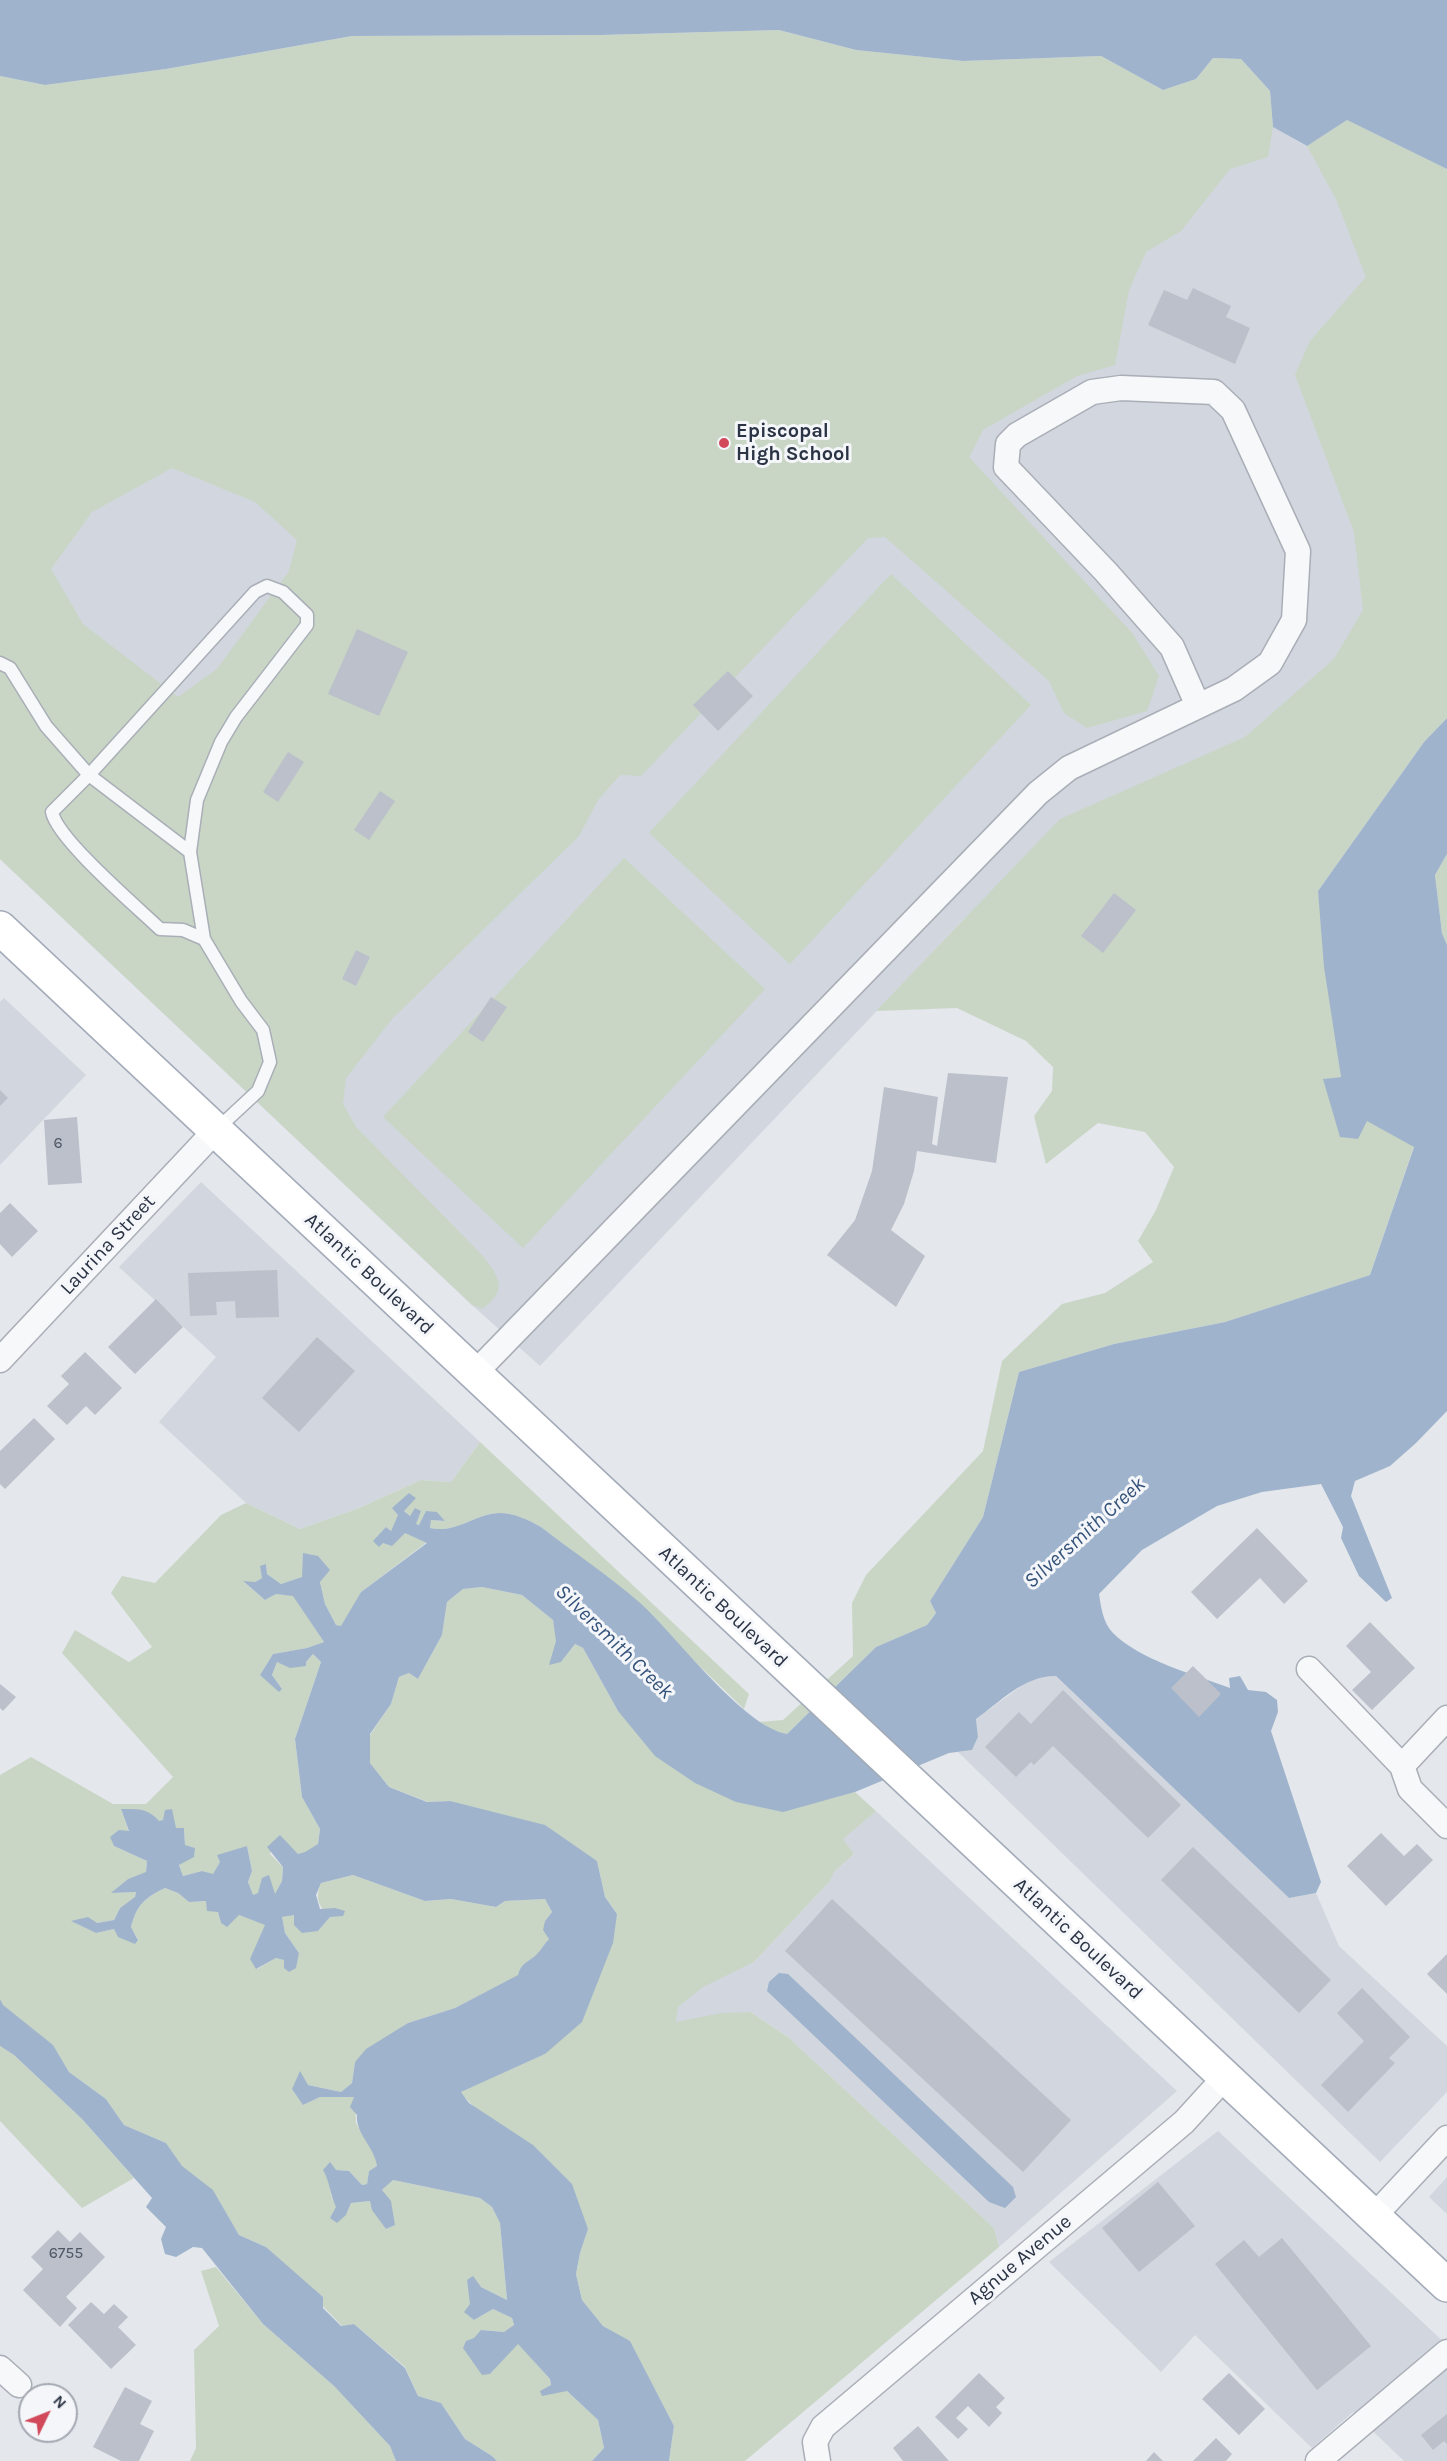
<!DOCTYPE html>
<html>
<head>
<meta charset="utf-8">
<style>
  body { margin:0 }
  #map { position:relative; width:1447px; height:2461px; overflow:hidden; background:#e4e7ec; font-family:Karla,sans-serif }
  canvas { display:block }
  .north { position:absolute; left:18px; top:2383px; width:60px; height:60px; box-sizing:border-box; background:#f4f6f9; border:2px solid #a4a8b1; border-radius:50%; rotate:47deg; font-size:16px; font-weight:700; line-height:24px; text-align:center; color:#2b3445 }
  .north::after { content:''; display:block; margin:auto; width:21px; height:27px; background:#d1495b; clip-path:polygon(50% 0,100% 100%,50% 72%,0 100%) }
</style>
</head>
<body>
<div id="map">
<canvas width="1447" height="2461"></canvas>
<div class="north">N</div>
</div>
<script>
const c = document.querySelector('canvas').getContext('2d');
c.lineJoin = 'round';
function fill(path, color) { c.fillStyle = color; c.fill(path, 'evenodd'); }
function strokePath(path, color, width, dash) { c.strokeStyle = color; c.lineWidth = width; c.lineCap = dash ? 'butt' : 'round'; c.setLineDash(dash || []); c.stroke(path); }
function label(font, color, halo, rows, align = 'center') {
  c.font = font + ' Karla,sans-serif'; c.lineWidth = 6; c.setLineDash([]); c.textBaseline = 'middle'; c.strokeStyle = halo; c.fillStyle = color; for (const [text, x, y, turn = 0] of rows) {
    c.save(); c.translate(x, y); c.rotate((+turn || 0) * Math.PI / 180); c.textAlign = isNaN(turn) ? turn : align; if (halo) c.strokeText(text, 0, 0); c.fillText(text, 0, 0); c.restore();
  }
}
fill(new Path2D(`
  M963 61 1274 127 1306 146 1347 120 1447 169V718L964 919 540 1366 472 1305 0 859V134Z
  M4 998 86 1075 0 1165V1002Z
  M201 1182 480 1442 451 1482 421 1480 359 1508 300 1529 246 1503 159 1422 216 1357 119 1267Z
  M1042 1675 1056 1676 1289 1898 1316 1893 1339 1946 1447 2046V2092L1380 2162 958 1752 972 1750 978 1737 976 1719 1027 1682Z
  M876 1811 1177 2091 999 2247 994 2228 788 2037 750 2012 676 2023 677 2007 703 1986 754 1962 830 1881 833 1873 854 1854 842 1839Z
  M1218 2131 1447 2345V2461H1404L1353 2412 1312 2448 1195 2335 1161 2372 1049 2262Z
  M1447 2177V2214L1429 2197Z`), '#d2d6de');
fill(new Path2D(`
  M779 30 856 50 963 61 1101 56 1163 90 1196 79 1213 58 1241 59 1270 91 1273 127 1268 157 1230 169 1181 231 1146 252 1129 290 1115 365 1077 376 983 430 969 457 1133 634 1159 676 1147 711 1087 728 1064 713 1049 681 885 537 868 538 641 776 620 775 598 800 579 836 392 1019 346 1078 343 1104 356 1127 481 1254C498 1275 510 1290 482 1309L472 1305 0 859V76L45 85 166 69 352 36 601 35ZM172 468 255 502 297 540 289 571 217 669 178 697 83 624 51 569 92 512Z
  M1347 120 1447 169V718L1424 742 1318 891 1341 1077 1324 1079 1366 1120 1414 1146 1370 1275 1225 1322 1114 1344 1019 1372 983 1517 930 1601 936 1613 927 1625 876 1647 787 1734 775 1732 759 1722 783 1720 853 1656 852 1603 866 1575 983 1451 1002 1361 1062 1304 1105 1293 1153 1262 1138 1241 1156 1210 1174 1167 1145 1132 1098 1123 1046 1164 1034 1116 1052 1091 1053 1067 1026 1041 957 1008 876 1011 1060 819 1245 737 1334 659 1363 610 1354 532 1295 375 1310 341 1366 277 1336 199 1307 146Z
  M891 574 1031 705 790 964 649 833Z
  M1447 854V945L1442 933 1435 875Z
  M624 858 765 989 523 1248 383 1117Z
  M480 1442 749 1694 744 1709 686 1653 639 1603 541 1527C529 1520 514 1513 500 1513 476 1513 457 1534 430 1528L431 1520 445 1521 437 1512 420 1525 415 1524 421 1511 410 1516 403 1510 415 1498 409 1493 391 1531 386 1527 383 1543 405 1532 427 1542 361 1592 342 1627 336 1625 325 1604 320 1582 303 1577 281 1584 267 1574 266 1564 262 1578 255 1582H244L265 1600 276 1594 293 1595 324 1642 307 1648 273 1654 260 1675 282 1689 272 1675 277 1662 306 1665V1662L313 1654 321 1662 295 1739 302 1797 320 1829 318 1844 305 1853 298 1854 279 1836 270 1854 283 1867 282 1881 275 1895 258 1893 252 1896 248 1882 252 1871 247 1846 220 1862 213 1875 202 1871 183 1876 179 1865 185 1845 184 1828H176L163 1820 159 1822 121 1809 129 1832 111 1837 114 1846 147 1861 146 1873 128 1879 112 1893 136 1892 135 1898 120 1908 114 1920 97 1923 72 1921 96 1933 114 1929 138 1939 131 1927C137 1904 145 1898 165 1888L178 1893 189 1902 206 1901 218 1912 221 1923 239 1915 266 1925 257 1969 276 1958 285 1960 299 1953 285 1933 282 1917 295 1914 318 1931 330 1917C318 1906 315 1898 321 1883L353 1875 425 1901 451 1899 496 1907 505 1901 545 1899 552 1912 545 1921 549 1939C545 1944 541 1951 536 1956 528 1962 521 1963 519 1975L455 2008 408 2023 355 2062 352 2083 341 2092 308 2085 303 2105 320 2097 355 2096 356 2123 376 2158 377 2166 369 2171 367 2184 362 2185 349 2171 336 2170C326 2188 330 2203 346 2215L351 2203 371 2201 386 2229 394 2225 382 2190 393 2180 480 2198 492 2207 500 2223 507 2300 467 2280 474 2320 493 2309 512 2318 514 2326 504 2332 481 2330 490 2374 518 2343 550 2379 551 2385 567 2391 598 2420 604 2448 592 2461H497L492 2456 465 2439 441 2403 418 2396 405 2367 354 2324 342 2326 266 2247 239 2235 213 2191 181 2166 166 2143 124 2125 106 2099 69 2072 52 2045 2 2005 0 1999V1775L31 1757 113 1804H146L173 1777 62 1653 75 1630 129 1662 152 1647 111 1593 122 1576 155 1583 221 1515 246 1503 300 1529 359 1508 421 1480 451 1482Z
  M482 1587 522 1595 553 1620 561 1662 575 1644 583 1648 618 1711 783 1811 855 1792 876 1811 843 1839 854 1854 834 1872 830 1881 754 1962 703 1987 678 2007 676 2022 722 2013 750 2012 788 2037 994 2228 999 2247 745 2461H669L674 2426 630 2342 603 2326 582 2300 576 2274 580 2253 588 2229 460 2092 545 2054 617 1914 605 1897 597 1861 574 1847 450 1801 428 1802 389 1787 370 1763V1735L391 1704 399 1677 409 1673 418 1679 442 1635 447 1602 463 1589Z
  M0 2046 14 2055 82 2119 134 2178 82 2208 0 2121Z
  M216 2267 263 2324 334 2386 390 2446 396 2461H190L196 2448 194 2350 219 2326 201 2271Z`), '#c9d6c5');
fill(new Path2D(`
  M0 0H1447V169L1347 120 1307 146 1273 127 1270 91 1241 59 1213 58 1196 79 1163 90 1101 56 963 61 856 50 779 30 601 35 352 36 166 69 45 85 0 76Z
  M1447 718V854L1435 875 1442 933 1447 945V1411L1416 1443 1390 1466 1355 1481 1351 1496 1392 1598 1386 1602 1359 1576 1341 1538 1343 1527 1321 1484 1262 1492 1217 1506 1142 1550 1099 1594C1101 1607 1103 1623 1113 1633 1138 1659 1195 1675 1230 1688L1229 1678 1240 1676 1248 1690 1266 1692 1277 1700 1278 1712 1271 1731 1321 1882 1316 1893 1289 1898 1056 1676C1025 1675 1000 1702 976 1719L978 1737 972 1750 949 1753 855 1792 783 1812 736 1802 695 1783 655 1756 618 1711 583 1648 575 1644 561 1662 549 1665 556 1641 553 1620 522 1595 482 1587 463 1589 447 1602 442 1635 418 1679 409 1673 399 1677 391 1704 370 1734V1763L389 1787 427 1802 450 1801 545 1825 597 1861 605 1897 617 1914 613 1943 582 2022 545 2054 461 2092 469 2103 533 2145 572 2184 588 2229 580 2253 576 2274 582 2300 603 2326 630 2341 674 2426 669 2461H592L604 2448 598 2420 567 2391 542 2396 540 2391 551 2385 550 2379 518 2344 490 2374 482 2375 463 2348 466 2341 474 2338 481 2330 504 2332 514 2325 512 2318 493 2309 474 2320 464 2312 470 2304 467 2280 473 2276 481 2287 507 2300 500 2223 492 2207 480 2198 393 2180 382 2190 391 2201 395 2225 386 2229 372 2210 370 2201 351 2203 346 2215 337 2223 330 2218 336 2207C330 2194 330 2182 323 2170L330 2162 336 2170 349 2171 362 2185 367 2184 369 2171 377 2166C375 2148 355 2133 357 2115L350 2107 354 2097H320L303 2105 292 2089 300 2071 308 2085 341 2092 352 2083 355 2062 366 2049 408 2023 455 2008 518 1975C521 1963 528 1962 535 1956 540 1952 544 1944 549 1939L543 1930 545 1921 552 1912 545 1899 505 1901 496 1907 451 1899 425 1901 353 1875 321 1883 316 1895 320 1909 335 1908 345 1911 343 1916 330 1917 318 1931 302 1933 294 1925V1915L282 1917 285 1933 299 1953 296 1968 289 1972 284 1968V1960L276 1958 256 1969 250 1959 265 1925 239 1915 227 1927 221 1923 218 1912 207 1911 206 1901 189 1902 178 1893 165 1888C145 1898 137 1904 131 1927L138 1940 135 1944 118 1937 114 1929 96 1933 71 1921 88 1917 97 1923 114 1920 120 1908 135 1897 136 1892 111 1893 128 1879 146 1872 147 1861 114 1846 110 1837 119 1830 129 1831 121 1809C138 1809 148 1808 159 1821L163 1820 165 1810 172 1809 176 1828H184L185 1845 195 1848 194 1857 179 1865 183 1876 202 1871 213 1874 220 1862 217 1855 247 1846 252 1871 248 1882 253 1895 258 1893 262 1878 269 1875 275 1894 282 1881 283 1867 267 1847 280 1835 298 1854 305 1852 318 1844 320 1829 302 1797 295 1739 321 1662 313 1654 306 1662V1666L290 1668 277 1662 272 1675 282 1689 279 1692 260 1675 273 1654 307 1648 324 1642 293 1596 276 1594 265 1600 243 1581 255 1582 262 1578 260 1566 266 1564 267 1574 281 1584 302 1577 303 1553 318 1556 330 1570 320 1582 325 1604 336 1625 341 1626 361 1592 427 1543 405 1533 392 1546 383 1543 379 1547 373 1541 386 1527 391 1531 398 1515 392 1508 409 1493 416 1498 404 1511 410 1516 415 1508 421 1511 416 1524 419 1525 426 1511 437 1512 445 1521 431 1520 430 1528C457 1534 476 1513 500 1513 514 1513 529 1520 541 1527 573 1552 608 1575 639 1602 674 1633 743 1727 787 1734L876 1647 927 1625 936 1613 930 1601 983 1517 1019 1372 1114 1344 1225 1322 1370 1275 1414 1147 1367 1121 1358 1139 1340 1137 1323 1079 1341 1077 1324 967 1318 891 1424 742Z
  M779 1973 788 1974 1013 2187 1016 2197 1005 2208 989 2202 767 1991 769 1982Z
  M0 1999 3 2005 53 2045 69 2072 106 2099 124 2125 166 2143 182 2166 213 2190 239 2235 266 2247 323 2297V2308L341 2326 354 2324 405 2368 418 2396 441 2403 465 2439 492 2456 497 2461H396L390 2446 334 2386 263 2324 202 2248 193 2247 176 2257 165 2254 161 2239 166 2227 146 2207 152 2198 82 2119 14 2055 0 2046Z`), '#9fb4cc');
fill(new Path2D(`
  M1193 288 1231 306 1226 317 1250 328 1235 364 1148 325 1164 290 1187 300Z
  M357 629 408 652 379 716 328 694Z
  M728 671 753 696 718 731 693 705Z
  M288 752 304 762 278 802 263 792Z
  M380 791 395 801 369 840 354 830Z
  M1114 893 1136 910 1103 953 1081 936Z
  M356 950 370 957 356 986 342 979Z
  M491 997 507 1007 483 1042 468 1032Z
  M948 1073 1008 1077 996 1163 917 1151 914 1171 904 1204 891 1230 925 1256 896 1307 827 1255 855 1220 872 1171 884 1087 938 1097 932 1144 937 1146Z
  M0 1090 8 1098 0 1106Z
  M77 1117 82 1183 48 1185 44 1120Z
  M10 1203 38 1231 12 1257 0 1244V1213Z
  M277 1270 279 1317 236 1318 235 1301 216 1302 217 1315 190 1316 188 1273Z
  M156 1299 183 1327 135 1374 108 1347Z
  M317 1337 355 1371 299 1432 262 1398Z
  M85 1352 122 1388 95 1415 86 1406 67 1425 47 1406 69 1384 61 1376Z
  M34 1418 55 1439 5 1489 0 1484V1451Z
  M1257 1528 1308 1581 1284 1604 1260 1578 1217 1619 1191 1592Z
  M1370 1622 1415 1668 1372 1710 1352 1690 1371 1672 1346 1646Z
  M1193 1666 1221 1694 1199 1717 1171 1688Z
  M0 1684 16 1697 3 1711 0 1708Z
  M1063 1690 1181 1805 1148 1838 1053 1746 1034 1765 1031 1762 1016 1777 985 1747 1019 1712 1031 1724Z
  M1381 1833 1404 1856 1417 1844 1433 1860 1386 1906 1347 1866Z
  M1193 1847 1331 1980 1299 2013 1161 1880Z
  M832 1899 1071 2120 1023 2172 785 1951Z
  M1447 1954V1994L1427 1974Z
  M1362 1988 1410 2037 1389 2058 1395 2063 1348 2112 1321 2085 1364 2041 1337 2013Z
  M1158 2182 1195 2226 1139 2272 1102 2228Z
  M58 2230 70 2242 80 2232 105 2257 66 2297 77 2308 60 2327 23 2290 43 2269 31 2257Z
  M1282 2238 1371 2346 1317 2390 1215 2264 1244 2240 1259 2257Z
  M91 2302 104 2314 114 2304 128 2317 118 2327 136 2345 111 2369 68 2325Z
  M979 2373 1005 2398 996 2407 1002 2413 989 2427 968 2406 956 2418 968 2429 958 2439 935 2417Z
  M1229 2373 1265 2409 1239 2435 1202 2399Z
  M125 2387 152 2401 140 2424 154 2431 139 2461H121L93 2447Z
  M1447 2414V2444L1444 2441 1433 2450 1421 2435Z
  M918 2426 949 2461H903L893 2448Z
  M1216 2438 1232 2454 1226 2461H1193Z
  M1154 2452 1163 2461H1146Z`), '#bbc0ca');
const service = new Path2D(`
  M0 663 10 668 46 726 89 775 190 852
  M204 939 183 930 160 929C137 907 57 839 52 812L89 775 255 592 267 586 283 592 307 615V625L236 717 221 742 197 800 190 852 204 939 241 1001 263 1030 270 1062 258 1091 216 1130`);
const minor = new Path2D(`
  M0 1360 216 1130
  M474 1374 1038 793 1069 768 1234 689 1270 663 1294 620 1298 551 1233 410 1214 392 1121 388 1092 392 1017 435 1008 444 1006 467 1106 572 1172 647 1198 706
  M1309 1669 1402 1766
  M1447 1718 1402 1766 1410 1789 1447 1826
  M1374 2216 1447 2138
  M0 2368 19 2385
  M818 2461 815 2442 823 2427 1184 2122 1225 2077
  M1318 2461 1447 2352`);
const primary = new Path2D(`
  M0 928 1447 2285`);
strokePath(service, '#a9aeb7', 15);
strokePath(minor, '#a9aeb7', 27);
strokePath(primary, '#a3abb8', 36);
strokePath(service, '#f7f8fa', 12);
strokePath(minor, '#f7f8fa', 24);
strokePath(primary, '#fff', 33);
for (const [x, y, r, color] of [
  [724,443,6,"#d1495b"]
]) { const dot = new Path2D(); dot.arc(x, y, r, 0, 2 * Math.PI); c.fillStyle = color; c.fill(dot); strokePath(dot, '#f4f6f9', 2); }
label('16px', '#4f5766', null, [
  ["6",58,1143],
  ["6755",66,2253]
]);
label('bold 20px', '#2b3445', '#f4f6f9', [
  ["Episcopal",736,431],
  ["High School",736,454]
], 'left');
label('20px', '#2b3445', '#f4f6f9', [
  ["Laurina Street",108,1245,-47],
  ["Atlantic Boulevard",369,1274,43],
  ["Atlantic Boulevard",723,1607,43],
  ["Atlantic Boulevard",1078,1939,43],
  ["Agnue Avenue",1020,2260,-40]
]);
label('italic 21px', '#34527a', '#f4f6f9', [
  ["Silversmith Creek",1085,1533,-42],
  ["Silversmith Creek",614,1642,44]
]);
</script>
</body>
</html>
